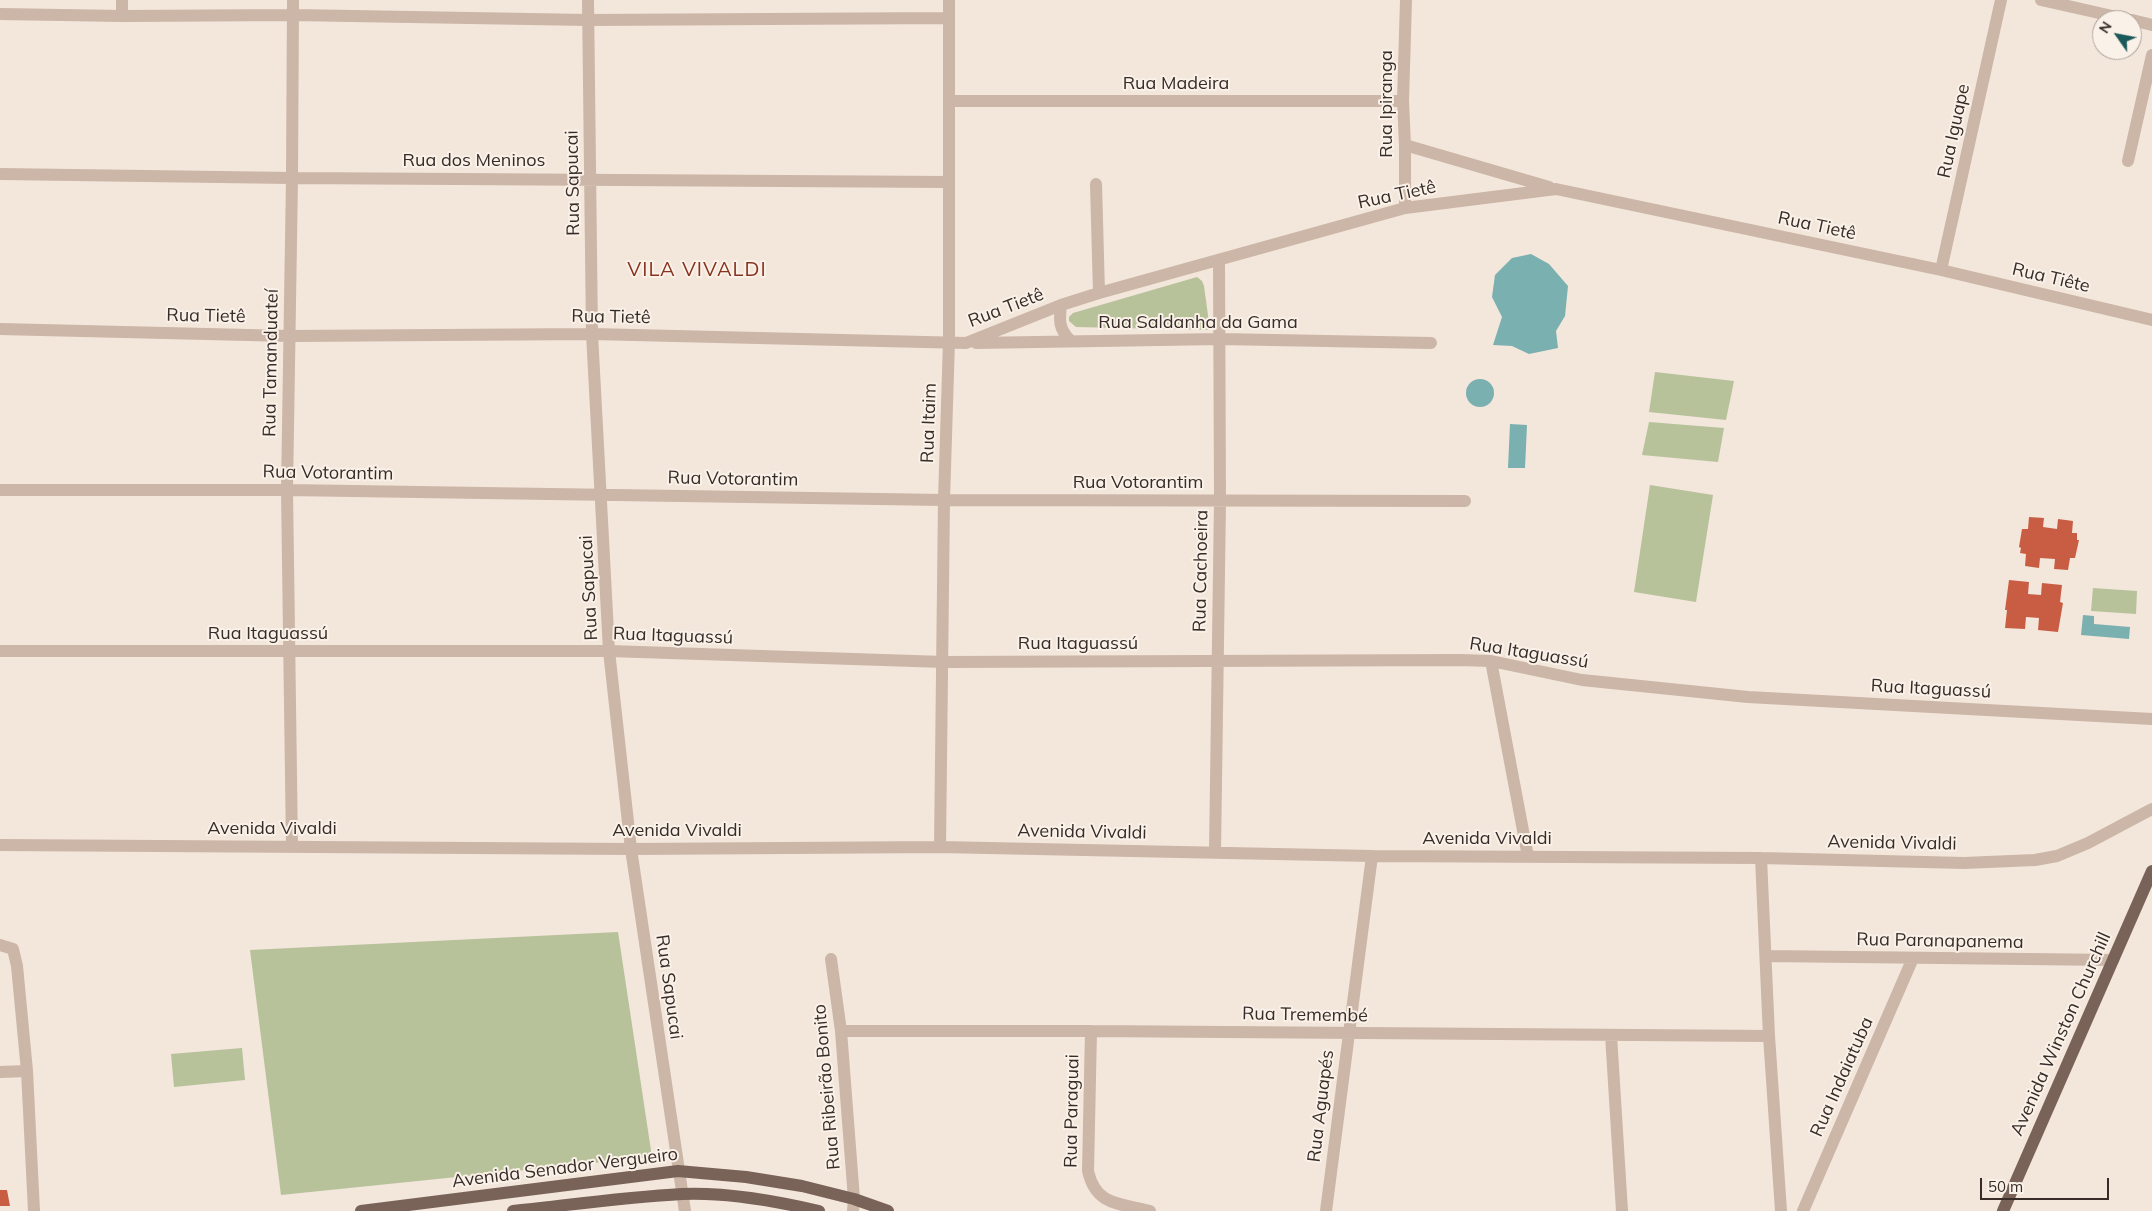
<!DOCTYPE html>
<html>
<head>
<meta charset="utf-8">
<style>
  body { margin:0 }
  #map { position:relative; width:2152px; height:1211px; overflow:hidden; background:#f3e6db; font-family:Mulish,sans-serif }
  canvas { display:block }
  .north { position:absolute; left:2092px; top:10px; width:50px; height:50px; box-sizing:border-box; background:#faf1e8; border:1px solid #aca29b; border-radius:50%; rotate:303deg; font-size:14px; font-weight:700; line-height:20px; text-align:center; color:#372c28 }
  .north::after { content:''; display:block; margin:auto; width:18px; height:22px; background:#1c595a; clip-path:polygon(50% 0,100% 100%,50% 72%,0 100%) }
  .scale { position:absolute; left:1980px; top:1178px; width:129px; height:22px; box-sizing:border-box; border:2px solid #372c28; border-top:0; padding-left:6px; font-size:15px; line-height:18px; white-space:nowrap; color:#372c28; -webkit-text-stroke:4px #faf1e8; paint-order:stroke }
</style>
</head>
<body>
<div id="map">
<canvas width="2152" height="1211"></canvas>
<div class="north">N</div>
<div class="scale">50 m</div>
</div>
<script>
const c = document.querySelector('canvas').getContext('2d');
c.lineJoin = 'round';
function fill(path, color) { c.fillStyle = color; c.fill(path, 'evenodd'); }
function strokePath(path, color, width, dash) { c.strokeStyle = color; c.lineWidth = width; c.lineCap = dash ? 'butt' : 'round'; c.setLineDash(dash || []); c.stroke(path); }
function label(font, color, halo, rows, align = 'center') {
  c.font = font + ' Mulish,sans-serif'; c.lineWidth = 4; c.setLineDash([]); c.textBaseline = 'middle'; c.strokeStyle = halo; c.fillStyle = color; for (const [text, x, y, turn = 0] of rows) {
    c.save(); c.translate(x, y); c.rotate((+turn || 0) * Math.PI / 180); c.textAlign = isNaN(turn) ? turn : align; if (halo) c.strokeText(text, 0, 0); c.fillText(text, 0, 0); c.restore();
  }
}
fill(new Path2D(`
  M1197 277 1202 281 1204 286 1210 330 1076 327 1069 321V317L1073 313Z
  M1655 372 1734 381 1726 420 1649 412Z
  M1649 422 1724 428 1718 462 1642 455Z
  M1650 485 1713 495 1696 602 1634 592Z
  M2093 588 2137 591 2136 614 2091 611Z
  M618 932 652 1157 281 1195 250 950Z
  M242 1048 245 1080 174 1087 171 1054Z`), '#b7c29b');
fill(new Path2D(`
  M1531 254 1549 264 1568 286 1565 316 1556 331 1558 348 1529 354 1512 346 1493 345 1502 317 1492 297 1495 275 1512 258Z
  M1466 393a14 14 0 1 1 28 0a14 14 0 1 1-28 0Z
  M1510 424 1527 425 1525 468H1508Z
  M2083 615 2094 616V624L2130 627 2129 639 2081 635Z`), '#7ab0b0');
fill(new Path2D(`
  M2029 517 2044 518 2043 527 2057 529 2058 519 2073 521 2072 533H2077V540H2079L2075 558H2070L2068 570 2054 569 2055 559 2040 558 2039 568 2025 566 2026 554 2020 553 2021 548 2019 547 2022 529H2028Z
  M2009 580 2029 582 2028 594 2041 595 2042 583 2062 585 2060 602 2063 603 2058 632 2038 630 2039 618 2026 617 2025 629 2005 628 2007 610H2005Z
  M0 1190H7L10 1206H0Z`), '#c95d43');
strokePath(new Path2D(`
  M588 0 592 334 609 651 631 849 685 1211
  M2041 0 2130 20
  M0 14 122 16 293 15 588 20 949 18
  M122 16V0
  M2132 20 2152 25
  M950 101H1403
  M1405 145 1549 187
  M2128 161 2152 55
  M0 174 292 178 948 182
  M1096 184 1099 293
  M1405 208V145L1403 101 1406 0
  M1941 270 2001 0
  M1061 305C1059 321 1059 329 1070 340
  M0 329 289 336 592 334 966 343 1061 305 1099 293 1405 208 1556 189 1941 270 2152 320
  M976 343 1220 339 1431 343
  M0 490H287L944 500 1465 501
  M0 651H609L944 662 1460 660 1491 661 1582 680 1748 697 2152 719
  M1491 661 1528 857
  M0 845 631 849 940 847 1372 856 1761 858 1964 863 2035 860 2057 856 2088 843 2152 809
  M292 847 287 490 292 178 293 0
  M940 847 944 500 949 341V0
  M1215 852 1220 501 1219 261
  M1761 858 1769 1036 1781 1211
  M0 945 13 949 17 966 27 1071 34 1211
  M1767 956 2113 960
  M831 959 841 1031 854 1199 853 1211
  M841 1031H1091L1769 1036
  M1091 1031 1088 1171C1096 1206 1119 1203 1150 1211
  M1611 1035 1622 1211
  M0 1072 27 1071
  M1326 1211 1372 856
  M1803 1211 1913 958`), '#cbb6a7', 12);
strokePath(new Path2D(`
  M361 1211 678 1171 746 1177 802 1186 854 1199 888 1211
  M513 1211C569 1205 626 1197 682 1194 725 1192 776 1201 819 1211
  M2003 1211 2152 871`), '#796258', 12);
label('18px', '#372c28', '#faf1e8', [
  ["Rua Madeira",1176,84],
  ["Rua Ipiranga",1387,104,-90],
  ["Rua Iguape",1954,131,-78],
  ["Rua dos Meninos",474,161],
  ["Rua Sapucai",573,183,-91],
  ["Rua Tietê",1397,195,-12],
  ["Rua Tietê",1817,226,12],
  ["Rua Tiête",2051,278,13],
  ["Rua Tietê",1006,308,-21],
  ["Rua Tietê",206,316,1],
  ["Rua Tietê",611,317,1],
  ["Rua Saldanha da Gama",1198,323],
  ["Rua Tamanduateí",271,363,-89],
  ["Rua Itaim",929,423,-88],
  ["Rua Votorantim",328,473,1],
  ["Rua Votorantim",733,479,1],
  ["Rua Votorantim",1138,483],
  ["Rua Cachoeira",1201,571,-89],
  ["Rua Sapucai",589,588,-93],
  ["Rua Itaguassú",268,634],
  ["Rua Itaguassú",673,636,2],
  ["Rua Itaguassú",1078,644],
  ["Rua Itaguassú",1529,653,9],
  ["Rua Itaguassú",1931,689,3],
  ["Avenida Vivaldi",272,829],
  ["Avenida Vivaldi",677,831],
  ["Avenida Vivaldi",1082,832,1],
  ["Avenida Vivaldi",1487,839],
  ["Avenida Vivaldi",1892,843,1],
  ["Rua Paranapanema",1940,941,1],
  ["Rua Sapucai",669,987,82],
  ["Rua Tremembé",1305,1015,1],
  ["Avenida Winston Churchill",2061,1034,-66],
  ["Rua Indaiatuba",1842,1077,-66],
  ["Rua Ribeirão Bonito",827,1087,-95],
  ["Rua Aguapés",1321,1106,-83],
  ["Rua Paraguai",1072,1111,-89],
  ["Avenida Senador Vergueiro",565,1168,-7]
]);
c.letterSpacing = '1px';
label('20px', '#88331f', '#faf1e8', [
  ["VILA VIVALDI",697,270]
]);
c.letterSpacing = '0px';
</script>
</body>
</html>
